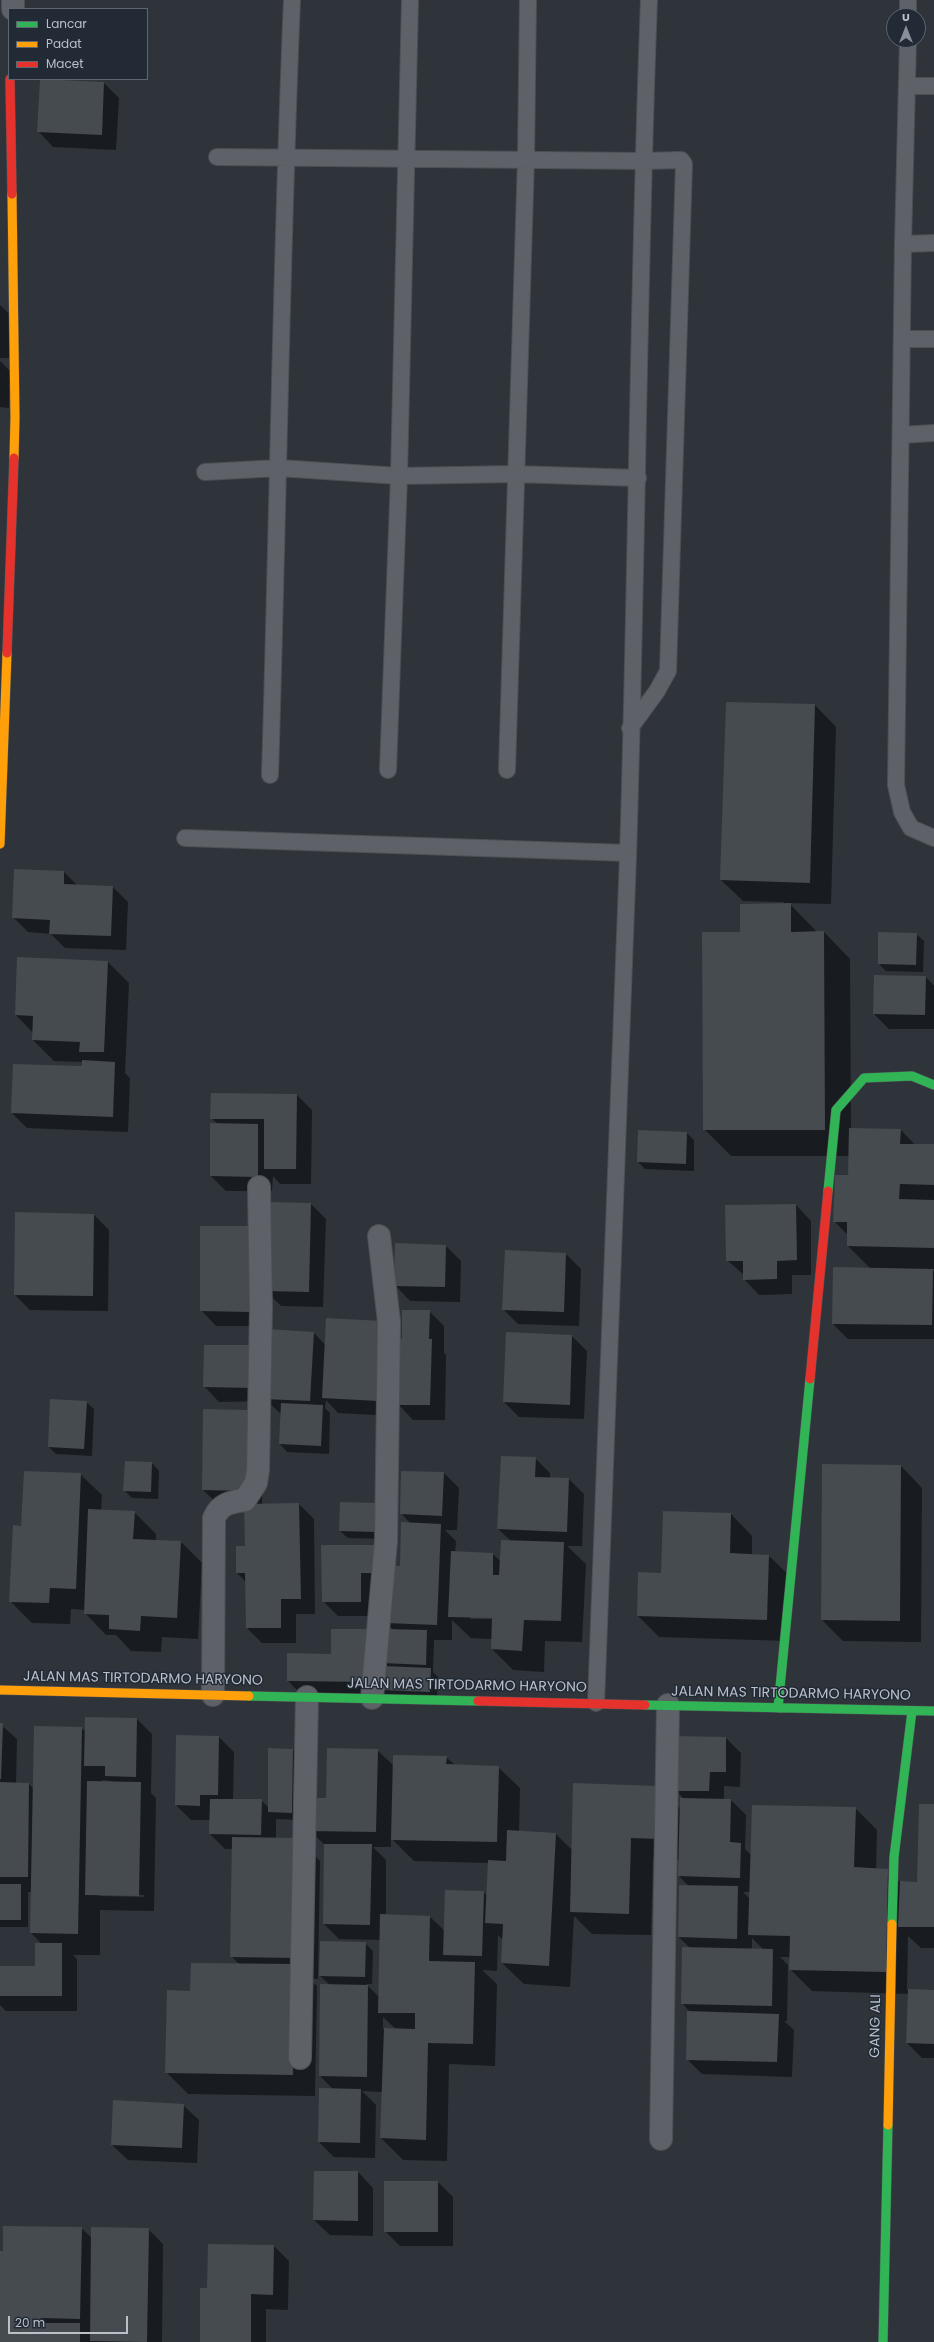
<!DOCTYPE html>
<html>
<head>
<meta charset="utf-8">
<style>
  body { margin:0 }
  #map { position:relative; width:934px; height:2342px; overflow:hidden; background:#2e343a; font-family:Poppins,sans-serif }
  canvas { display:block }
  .legend { position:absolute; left:8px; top:8px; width:140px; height:72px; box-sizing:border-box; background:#212a35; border:1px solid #5e6671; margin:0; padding:5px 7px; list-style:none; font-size:12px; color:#b9c0ca }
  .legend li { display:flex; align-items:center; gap:8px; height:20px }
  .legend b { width:20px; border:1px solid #5e6671 }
  .north { position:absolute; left:886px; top:8px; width:40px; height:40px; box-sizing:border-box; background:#212a35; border:1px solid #5e6671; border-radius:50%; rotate:0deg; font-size:11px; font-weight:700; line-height:16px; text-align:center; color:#b9c0ca }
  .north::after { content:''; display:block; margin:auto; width:14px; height:18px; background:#888f98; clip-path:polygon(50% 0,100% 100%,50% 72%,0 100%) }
  .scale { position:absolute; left:8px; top:2316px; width:120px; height:18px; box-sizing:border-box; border:2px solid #b9c0ca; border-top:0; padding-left:5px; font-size:12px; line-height:14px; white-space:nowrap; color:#b9c0ca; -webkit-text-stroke:3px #212a35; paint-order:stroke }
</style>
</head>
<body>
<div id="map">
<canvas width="934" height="2342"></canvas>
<ul class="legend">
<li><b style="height:5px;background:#30b455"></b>Lancar</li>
<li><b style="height:5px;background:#ff9f0a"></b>Padat</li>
<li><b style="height:5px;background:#e5322d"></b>Macet</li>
</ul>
<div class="north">U</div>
<div class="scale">20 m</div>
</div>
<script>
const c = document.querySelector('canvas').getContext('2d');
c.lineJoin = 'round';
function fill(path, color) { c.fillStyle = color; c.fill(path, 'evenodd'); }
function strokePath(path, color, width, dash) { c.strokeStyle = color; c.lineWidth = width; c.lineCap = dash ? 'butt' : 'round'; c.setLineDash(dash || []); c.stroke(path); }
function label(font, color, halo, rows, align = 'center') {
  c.font = font + ' Poppins,sans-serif'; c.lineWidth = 3; c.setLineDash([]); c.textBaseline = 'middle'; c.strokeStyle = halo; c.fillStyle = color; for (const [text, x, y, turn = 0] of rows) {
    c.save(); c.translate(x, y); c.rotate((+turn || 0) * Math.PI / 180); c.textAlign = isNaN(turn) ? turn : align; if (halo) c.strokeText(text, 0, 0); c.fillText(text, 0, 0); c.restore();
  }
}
fill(new Path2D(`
  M104 83 119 98 116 150 53 147 38 131Z
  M0 305 17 321 15 358H0Z
  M0 361 10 371 9 408 0 407Z
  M815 705 836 727 831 904 789 903 817 932H824L850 959 851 1129 901 1130 915 1145H934V1269H931L934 1271V1339H848L833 1324 871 1269 848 1246V1235L834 1221 849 1176V1156H731L704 1129 741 933 784 904V902L743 901 721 880Z
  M64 872 78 886 113 887 128 902 126 950 65 948 51 934 28 932 13 917Z
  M916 934 924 941 923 972 886 971 879 964Z
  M18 958 108 962 129 983 125 1073 130 1078 128 1132 27 1128 12 1113 83 1067V1062L54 1061 33 1040V1033L16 1015Z
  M926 977 934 986V1029H889L874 1014Z
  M297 1095 312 1110 311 1184H280L273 1176 272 1191H226L211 1176 218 1124 211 1118Z
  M687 1133 694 1140V1171L645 1169 638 1162Z
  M311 1204 326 1219 323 1307 281 1306 265 1290V1326H216L201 1310 251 1227Z
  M796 1205 811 1221V1275H792V1294L759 1295 744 1279V1275L727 1260Z
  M94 1215 109 1230 108 1311 30 1310 15 1295Z
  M446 1246 461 1261 460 1302 410 1301 395 1285Z
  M566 1254 581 1269 579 1326 518 1324 503 1309Z
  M429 1311 444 1326V1353L446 1355 445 1420H413L398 1404 403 1340Z
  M314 1333 393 1416 338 1413 326 1400 325 1408 330 1413 329 1454 287 1452 280 1444 281 1414 267 1401 219 1402 204 1386 252 1346Z
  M572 1336 587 1351 584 1419 519 1417 504 1402Z
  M86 1402 94 1409 92 1456 56 1454 49 1447Z
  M248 1411 263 1426 262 1505 299 1504 314 1519 315 1614H296V1643H262L247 1628 246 1582 237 1573 246 1547 245 1505H219L203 1490Z
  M535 1458 550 1473V1478L569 1479 584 1494 582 1546H567L586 1564 582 1642 545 1641 544 1672 513 1670 492 1649V1639L471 1638 452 1620V1640H434L433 1672 438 1677 437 1699 303 1696 288 1681 332 1655 394 1630 376 1616H338L323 1601 373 1546 388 1561V1566L401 1567 411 1524 401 1513 444 1473 459 1488 457 1530H445L456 1541 455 1553 493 1554 501 1562 511 1541 498 1529ZM470 1617H497V1619H470ZM383 1662 389 1668 383 1667Z
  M152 1463 159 1471 158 1499 132 1498 124 1490Z
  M901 1466 922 1488 921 1642 843 1641 822 1620Z
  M80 1474 102 1495 101 1511 134 1512 156 1534V1541L181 1542 202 1563 198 1639 162 1637 161 1652 131 1651 116 1635H106L85 1613V1610L71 1609 70 1624 32 1623 10 1601 22 1527Z
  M341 1503 384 1539 348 1538 340 1531Z
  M731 1514 752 1536V1555L769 1556 791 1577 788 1641 659 1637 638 1616 662 1574Z
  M137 1719 152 1734 151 1793 156 1798 154 1911 100 1910V1955H73L77 1959V2011H6L0 2005V1968H36L42 1944 31 1933 32 1892H28V1927H0V1724L17 1739 16 1783 29 1784 34 1789 81 1728 86 1732ZM102 1780 111 1781 113 1783H102ZM100 1894 144 1895V1897L100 1896Z
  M219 1737 234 1752 233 1800H261L269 1808 293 1750 301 1758 299 1820 276 1819V1839H298L320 1861 318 1979H309L317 1986 315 2096 188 2094 166 2072 191 1992 239 1964 231 1956 233 1849H225L210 1834V1820H191L176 1805Z
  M726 1738 741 1753 740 1787 724 1786V1800H731L746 1815 745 1849 751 1855 855 1808 877 1830 876 1869 901 1882 918 1883 934 1805V1948H921L908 1936 907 1990 934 1991V2058H922L907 2043 908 1994 812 1991 790 1969 791 1957H780L788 1965 787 2021H784L794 2030 792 2077 702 2074 687 2059 691 2013 682 2003 690 1948 679 1937 689 1886 679 1876V1860L653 1859 651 1935 592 1934 574 1916 570 1987 524 1984 502 1963 503 1940 498 1935 497 1971 482 1970 497 1984 495 2066 449 2064 447 2161 403 2160 381 2138 383 2092 362 2091 376 2105 375 2158 334 2157 319 2142 333 2089 320 2076 330 1985 320 1976 365 1943 373 1951 372 1984H366L379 1997 381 1940 339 1939 324 1924 325 1845 310 1831 327 1799 377 1750 394 1766 446 1757 455 1765 498 1767 520 1788 519 1832 556 1834 572 1850 659 1787 681 1809 684 1799 676 1790ZM391 1838 414 1861 489 1863 487 1896 484 1892 445 1931 430 1917 386 1915V1860L373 1847H391ZM743 1892H750V1899ZM752 1938 764 1950H752ZM383 2017 386 2020 396 2029H383Z
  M183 2105 199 2120 197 2163 128 2160 112 2145Z
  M315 2172H358L373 2188V2236L330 2235 314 2220Z
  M438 2182 453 2197V2246H400L385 2231Z
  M81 2228 92 2238 148 2229 163 2244 162 2342H0V2252Z
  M274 2246 289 2261 288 2310 266 2309V2342H201L208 2289Z`), '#0007');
fill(new Path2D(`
  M40 79 104 82 102 135 37 132Z
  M726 702 815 704 810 883 720 880Z
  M14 869 64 871V884L113 886 111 936 49 934 50 920 12 918Z
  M791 903V932L824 931 825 1130H703L702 932H740V904Z
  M878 932 917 933 916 965 878 964Z
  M17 957 108 961 104 1052H79L80 1042 32 1040 33 1016 15 1015Z
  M874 975 926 976 925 1015 873 1014Z
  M82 1060 115 1062 113 1117 11 1113 13 1064 82 1066Z
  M211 1093 297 1094 296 1169H264V1119H210Z
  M210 1123 258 1124V1177L210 1176Z
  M849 1128 901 1129 900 1144H934V1185L900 1184 899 1199 934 1200V1248L847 1246V1222H833L835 1175H848Z
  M638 1130 687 1132 686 1164 637 1162Z
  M268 1202 311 1203 309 1292 265 1291Z
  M796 1204 797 1260 777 1261V1279L743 1280V1261H726L725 1205Z
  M15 1212 94 1214 93 1296 14 1295Z
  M200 1226H251L250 1312 200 1311Z
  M395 1243 446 1245 445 1287 394 1286Z
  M505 1250 566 1253 564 1312 502 1310Z
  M833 1267 933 1269 932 1325 832 1324Z
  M402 1310H430L429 1339H432L430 1405H397L398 1339H402Z
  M326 1318 382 1321 378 1401 322 1398Z
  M267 1329 314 1332 310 1401 264 1399Z
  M506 1332 572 1335 570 1405 503 1402Z
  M204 1345H252V1388L203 1387Z
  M50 1399 87 1401 84 1449 48 1447Z
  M281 1403 323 1405 321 1446 279 1444Z
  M203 1409 248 1410V1491L202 1490Z
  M501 1456 536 1457 535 1477 569 1478 567 1532 497 1529Z
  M125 1461 152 1462 151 1492 123 1491Z
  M822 1464 901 1465 900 1621 821 1620Z
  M24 1471 81 1473 76 1589 50 1588 49 1603 9 1602 13 1525 21 1526Z
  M401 1471 444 1472 442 1516 400 1514Z
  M340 1502 377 1503 376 1532 339 1531Z
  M299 1503 301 1599H281V1628H246L245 1573H236V1546H245L244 1504Z
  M88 1509 135 1511 133 1539 181 1541 177 1618 141 1616 140 1631 109 1629V1615L84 1614Z
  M663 1511 731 1513 730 1553 769 1555 767 1620 637 1616 638 1572 661 1573Z
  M401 1522 441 1524 437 1625 386 1623 388 1565 400 1566Z
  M501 1540 564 1542 561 1621 524 1620 522 1651 491 1649 492 1618 448 1617 451 1551 493 1553V1575H499Z
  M321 1545H374V1573H361V1602H322Z
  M331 1629H368V1682L287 1681V1653L331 1654Z
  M384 1629 427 1630 426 1665 383 1663Z
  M383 1666 431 1668 430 1692 382 1690Z
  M85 1717 137 1718 136 1777 105 1776V1766H84Z
  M0 1723H3L1 1779H0Z
  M34 1726 82 1727 78 1934 30 1933Z
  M176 1735 219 1736 218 1795H200V1806L175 1805Z
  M676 1736 726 1737V1772H710L709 1791H675Z
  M268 1748 293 1749 292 1813 268 1812Z
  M327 1748 378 1749 376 1832 309 1831 310 1798H326Z
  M393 1755 447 1756 446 1764 499 1766 497 1842 391 1840Z
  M87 1781 141 1782 139 1896 85 1895Z
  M0 1782 29 1783 28 1877H0Z
  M573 1783 659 1786 658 1839 631 1838 629 1914 570 1912Z
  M680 1798 731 1799 730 1842 741 1843 740 1878 678 1876Z
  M210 1799H262L261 1835 209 1834Z
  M919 1804H934V1927H898L900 1881 917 1882Z
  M752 1805 856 1807 854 1867 888 1869 886 1972 789 1970 790 1936 748 1935Z
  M507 1830 556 1833 549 1966 501 1963 503 1924 485 1923 488 1860 506 1861Z
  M232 1837 299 1838 297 1958 230 1957Z
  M324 1844H372L370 1925 323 1924Z
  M0 1884H21V1920H0Z
  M679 1885 738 1886 737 1939 678 1937Z
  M445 1890 484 1891 482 1956 443 1955Z
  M380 1914 430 1916 429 1961 475 1962 473 2044 428 2043 426 2140 380 2138 384 2028 415 2029V2013H378Z
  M320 1941 366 1942 365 1977 319 1976Z
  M35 1943H62V1996H0V1966H35Z
  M682 1947 773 1949 772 2006 681 2004Z
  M191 1963 295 1964 293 2075 165 2073 167 1990 190 1991Z
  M320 1984 368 1985 367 2077 319 2076Z
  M908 1989 934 1990V2044L906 2043Z
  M687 2011 779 2014 777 2062 686 2060Z
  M319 2088 361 2089 360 2143 318 2142Z
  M113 2100 184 2104 182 2148 111 2145Z
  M314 2171H358V2221L313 2220Z
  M384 2181H438V2232H384Z
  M3 2226 82 2227 80 2319 41 2318V2323H80V2342H0V2251H3Z
  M91 2227 149 2228 147 2342 90 2341Z
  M208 2244 274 2245 273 2295 251 2294V2342H200V2288H207Z`), '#464b50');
const lane = new Path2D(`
  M908 16V0
  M908 40 903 244 896 785 902 812 911 828 934 838
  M908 86H934
  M217 157 643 161 681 160 684 164 668 671 657 691 630 728
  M903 244 934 243
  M903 339H934
  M901 435 934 433
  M205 472 279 468 399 476 515 474 638 478
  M388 770 399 476 410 0
  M507 770 526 159 528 0
  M270 775C278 517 281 258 292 0
  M185 838 628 853
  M596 1703C607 1421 619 1139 628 856 637 571 638 285 649 0`);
const street = new Path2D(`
  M13 9V0
  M213 1695 214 1518C220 1504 230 1502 245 1500L256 1483 258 1470 261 1308 259 1187
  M372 1698 386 1541 389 1322 379 1236
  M300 2058 307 1697
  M661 2139 668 1705`);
const fast = new Path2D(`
  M828 1191 836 1110 864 1078 912 1076 934 1085
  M249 1696 478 1701
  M645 1705 934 1711
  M778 1708 810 1379
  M892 1924 894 1857 912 1711
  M883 2342 888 2125`);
const slow = new Path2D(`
  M12 194 15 418 14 458
  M0 844 7 653
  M0 1690 249 1696
  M888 2125 892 1924`);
const jam = new Path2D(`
  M10 79 12 194
  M7 653 14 458
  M810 1379 828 1191
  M478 1701 645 1705`);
strokePath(lane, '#4c5055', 18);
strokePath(street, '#4c5055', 24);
strokePath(fast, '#4c5055', 10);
strokePath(slow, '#4c5055', 10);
strokePath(jam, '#4c5055', 10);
strokePath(lane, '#5e6268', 16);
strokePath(street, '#5e6268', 22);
strokePath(fast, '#30b455', 9);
strokePath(slow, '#ff9f0a', 9);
strokePath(jam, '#e5322d', 9);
label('14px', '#b9c0ca', '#212a35', [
  ["JALAN MAS TIRTODARMO HARYONO",143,1679,1],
  ["JALAN MAS TIRTODARMO HARYONO",467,1686,1],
  ["JALAN MAS TIRTODARMO HARYONO",791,1694,1],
  ["GANG ALI",876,2026,-89]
]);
</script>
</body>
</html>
